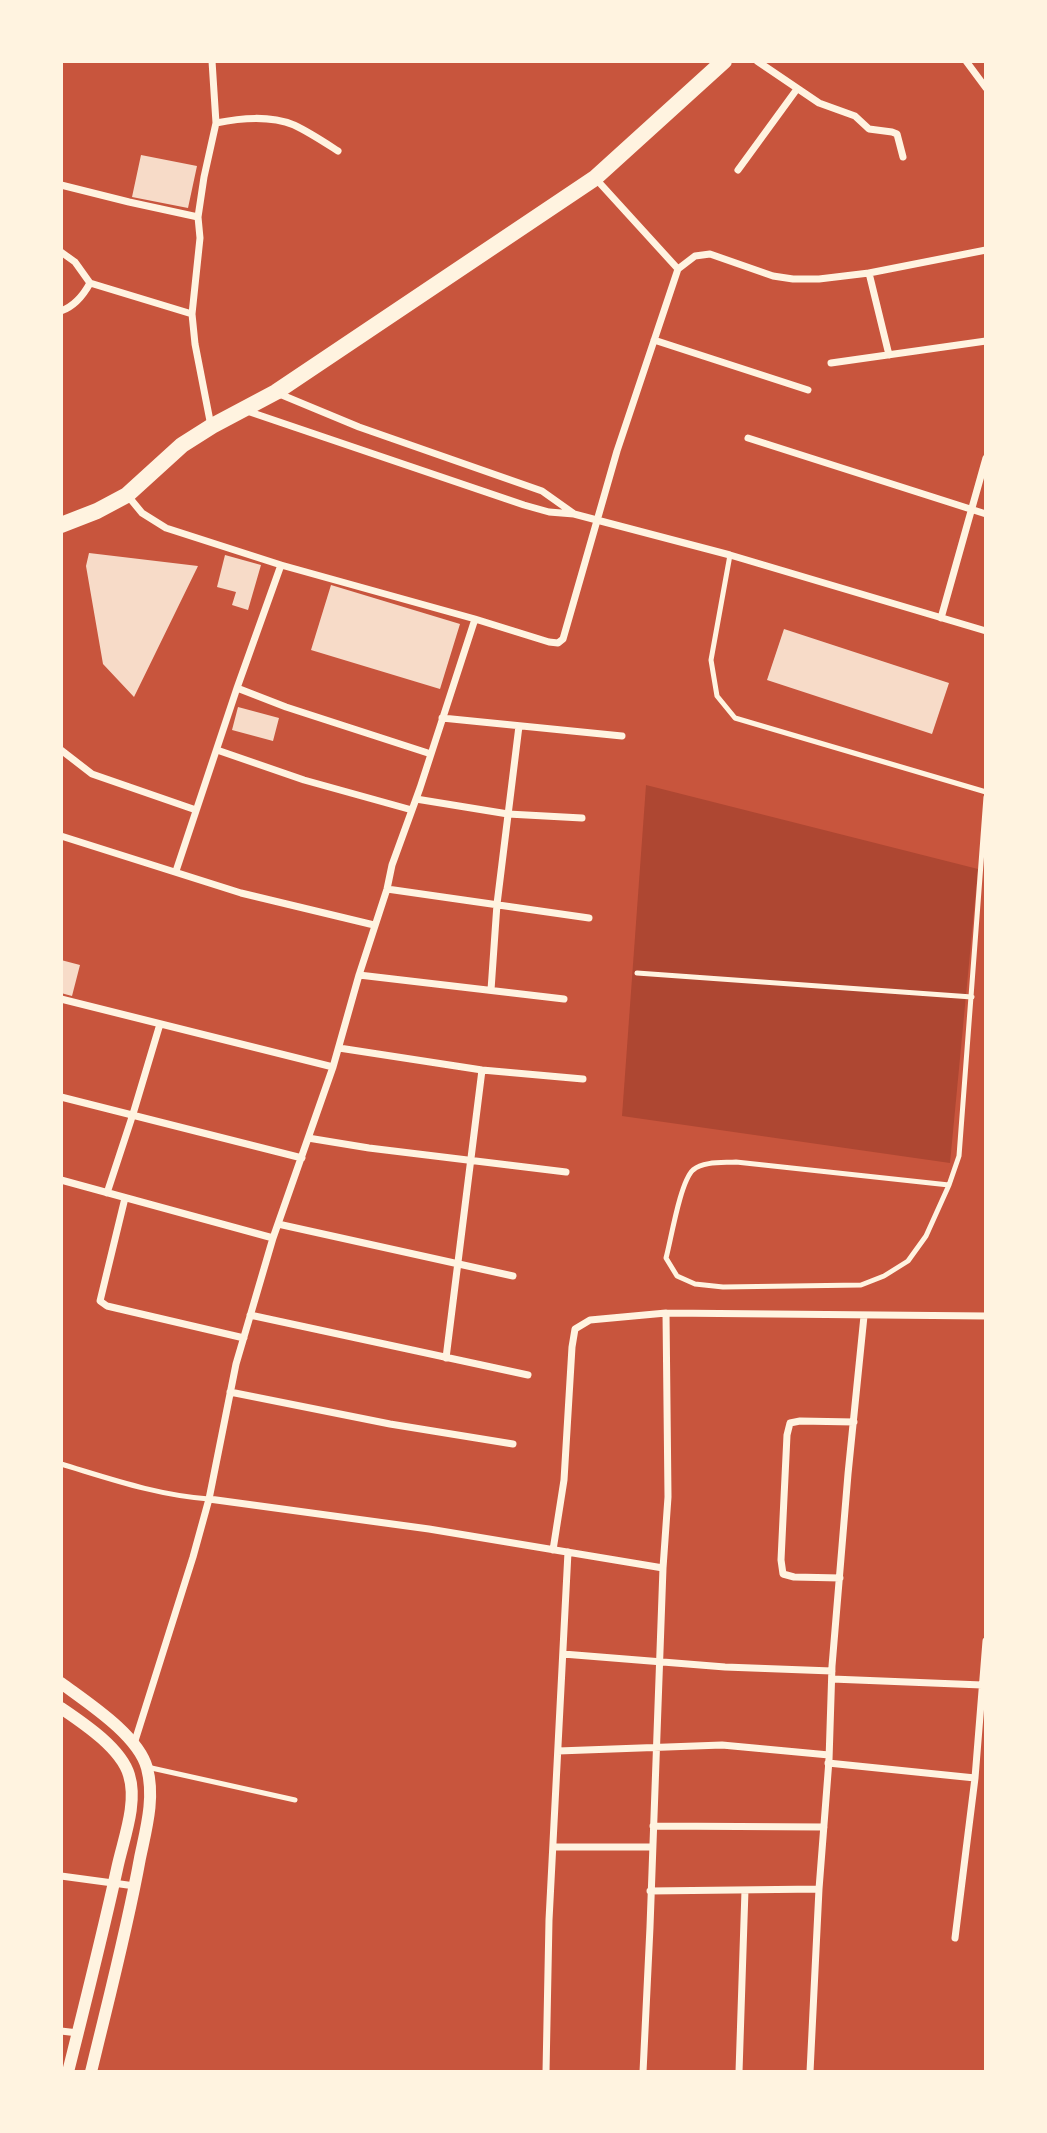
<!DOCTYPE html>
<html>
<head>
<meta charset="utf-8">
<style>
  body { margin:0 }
  #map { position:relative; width:1047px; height:2133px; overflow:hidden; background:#c8553d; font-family:"PT Sans",sans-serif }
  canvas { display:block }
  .frame { position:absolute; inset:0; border:63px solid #fff3e0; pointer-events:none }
</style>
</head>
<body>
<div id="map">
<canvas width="1047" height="2133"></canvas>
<div class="frame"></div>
</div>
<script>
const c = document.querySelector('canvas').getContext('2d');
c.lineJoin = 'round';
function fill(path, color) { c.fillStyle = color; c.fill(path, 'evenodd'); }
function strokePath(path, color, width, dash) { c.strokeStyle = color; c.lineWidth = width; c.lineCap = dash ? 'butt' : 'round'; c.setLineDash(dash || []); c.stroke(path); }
fill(new Path2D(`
  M646 785 978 869 950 1163 622 1116Z`), '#ae4732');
fill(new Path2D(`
  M141 155 197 166 188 208 132 197Z
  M89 553 198 566 134 697 103 664 86 566Z
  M225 555 261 565 248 610 232 605 236 592 217 587Z
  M331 585 460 624 440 689 311 650Z
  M784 629 949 683 932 734 767 680Z
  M238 707 279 718 273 741 232 730Z
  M61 960 80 965 72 996 61 993Z`), '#f7dbc8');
strokePath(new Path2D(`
  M730 555 711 660 717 696 735 718 986 792
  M637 973 972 997
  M949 1185 736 1162C723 1163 704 1161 693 1170 680 1182 671 1240 666 1258L677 1276 695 1284 723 1287 861 1285 884 1276 908 1261 926 1236 949 1185 959 1156 986 797
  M61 1464C111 1479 156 1495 209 1499
  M147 1767 295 1800`), '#fff3e0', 5);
strokePath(new Path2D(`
  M757 61 819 103 855 116 869 129 892 132 897 134 903 157
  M966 61 986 88
  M216 123C241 118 269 115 294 125 309 132 324 142 338 151
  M738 170 797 89
  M596 179 678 269
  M61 185 129 202 198 217
  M61 252 75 262 90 283 192 314
  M869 273 889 355
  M61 311C75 306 83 296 90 283
  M654 340 808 390
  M831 363 986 341
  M277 393 359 427 542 491 573 513
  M244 410 524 505 549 512 574 514 730 555 986 631
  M211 426 195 344 192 314 200 238 198 217 204 177 216 123 212 61
  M748 438 986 514
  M128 496 142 513 166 528 281 565 475 619
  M941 618 986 458
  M237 688 286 707 431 754
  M442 718 622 736
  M61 750 92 774 196 810
  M217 750 304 780 412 810
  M416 799 508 814 582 818
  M61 836 241 893 374 925
  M176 871 237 688 281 565
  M387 889 589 918
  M359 975 564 999
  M491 990 497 904 519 726
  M61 999 333 1067
  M339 1048 482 1070 583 1079
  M61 1097 302 1158
  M308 1138 369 1148 566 1172
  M61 1180 273 1238
  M107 1193 133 1114 160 1024
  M125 1198 100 1301 107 1306 244 1338
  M278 1224 513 1276
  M250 1315 528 1375
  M446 1358 482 1070
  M230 1392 390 1424 513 1444
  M209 1499 429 1529 663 1568
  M553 1550 564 1480 572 1347 575 1329 590 1320 666 1313 986 1316
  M840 1578 794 1577 783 1574 781 1560 787 1435 790 1423 800 1421 854 1422
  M563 1654 725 1667 832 1671
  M832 1679 982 1685
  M134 1744 193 1557 209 1499 236 1364 273 1238 333 1067 359 975 387 889 392 865 420 788 475 619 549 642 558 643 563 639 617 451 678 269 695 256 710 254 773 276 793 279H819L869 273 986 250
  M558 1751 722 1745 829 1755
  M828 1763 975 1778
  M653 1826 824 1827
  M553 1847H652
  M61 1876 135 1886
  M650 1891 819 1889 829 1760 832 1666 848 1474 864 1316
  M955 1938 975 1778 986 1641
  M61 2031 78 2033
  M546 2072 549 1920 568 1552
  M643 2072 650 1927 663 1568 668 1497 666 1313
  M739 2072 745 1890
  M810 2072 819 1889`), '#fff3e0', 7);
strokePath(new Path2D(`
  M61 1683C88 1703 138 1735 147 1768 155 1798 146 1829 140 1858 127 1930 108 2001 91 2072
  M61 1708C83 1723 121 1748 129 1775 138 1804 123 1840 117 1869 102 1937 85 2004 68 2072`), '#fff3e0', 12);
strokePath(new Path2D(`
  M61 525 97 511 127 495 182 445 212 426 276 392 595 178 724 61`), '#fff3e0', 16);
</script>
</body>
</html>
